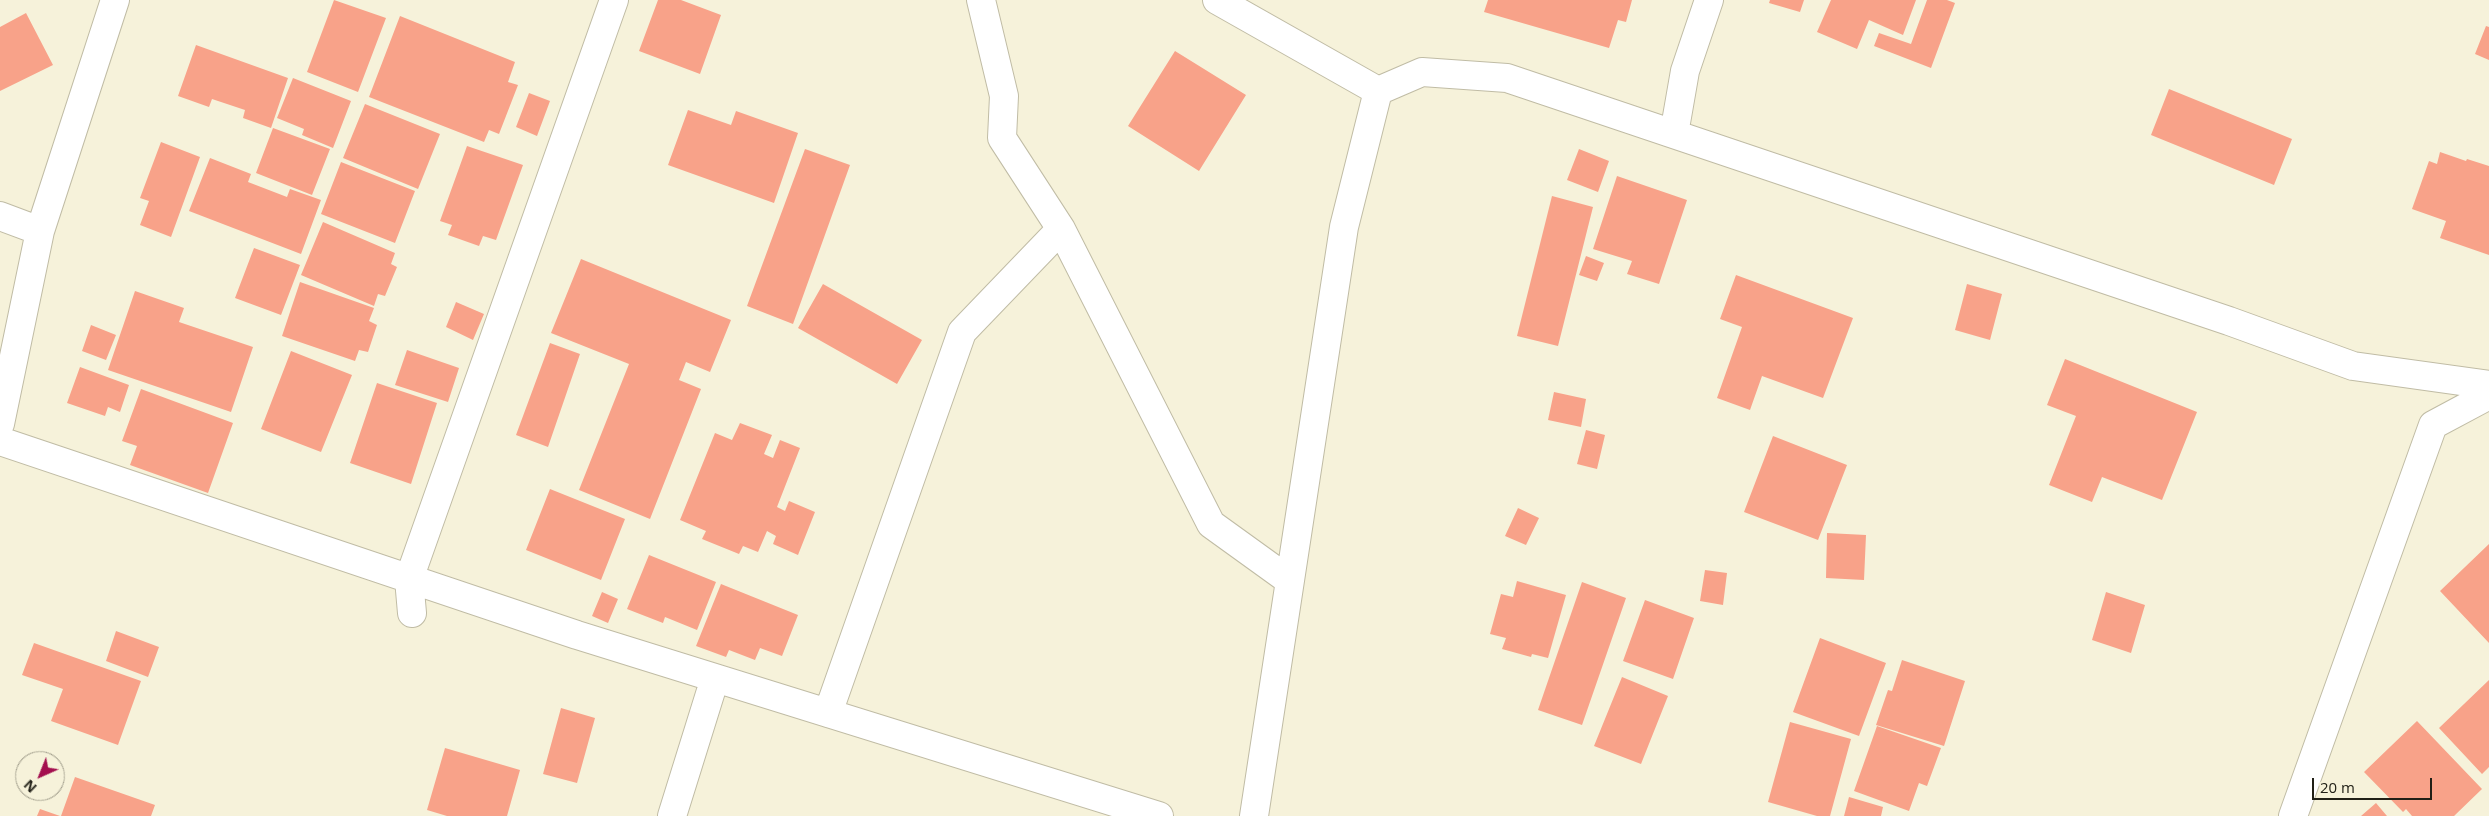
<!DOCTYPE html>
<html>
<head>
<meta charset="utf-8">
<style>
  body { margin:0 }
  #map { position:relative; width:2489px; height:816px; overflow:hidden; background:#f6f2da; font-family:"Open Sans",sans-serif }
  canvas { display:block }
  .north { position:absolute; left:15px; top:751px; width:50px; height:50px; box-sizing:border-box; background:#f6f2da; border:1px solid #a19e8c; border-radius:50%; rotate:224deg; font-size:14px; font-weight:700; line-height:20px; text-align:center; color:#212017 }
  .north::after { content:''; display:block; margin:auto; width:18px; height:22px; background:#a30f4e; clip-path:polygon(50% 0,100% 100%,50% 72%,0 100%) }
  .scale { position:absolute; left:2312px; top:778px; width:120px; height:22px; box-sizing:border-box; border:2px solid #212017; border-top:0; padding-left:6px; font-size:15px; line-height:18px; white-space:nowrap; color:#212017; -webkit-text-stroke:4px #f6f2da; paint-order:stroke }
</style>
</head>
<body>
<div id="map">
<canvas width="2489" height="816"></canvas>
<div class="north">N</div>
<div class="scale">20 m</div>
</div>
<script>
const c = document.querySelector('canvas').getContext('2d');
c.lineJoin = 'round';
function fill(path, color) { c.fillStyle = color; c.fill(path, 'evenodd'); }
function strokePath(path, color, width, dash) { c.strokeStyle = color; c.lineWidth = width; c.lineCap = dash ? 'butt' : 'round'; c.setLineDash(dash || []); c.stroke(path); }
fill(new Path2D(`
  M334 0 386 18 358 92 307 72Z
  M658 0H681L721 15 700 74 639 51Z
  M1488 0H1632L1626 22 1618 20 1609 48 1484 12Z
  M1770 0H1804L1800 12 1769 3Z
  M1831 0H1916L1903 35 1869 20 1857 49 1817 32Z
  M1927 0H1947L1955 3 1931 68 1874 46 1879 33 1911 44Z
  M26 13 53 65 0 91V27Z
  M400 16 515 62 508 82 518 85 499 134 489 130 484 142 369 97Z
  M2486 26 2489 27V60L2475 54Z
  M196 45 288 78 271 128 243 118 245 110 212 99 209 107 178 96Z
  M1175 51 1246 95 1199 171 1128 126Z
  M293 78 351 101 333 148 302 135 304 129 277 118Z
  M2169 89 2292 139 2274 185 2151 135Z
  M529 93 550 101 537 136 516 127Z
  M365 104 440 134 418 189 343 158Z
  M688 110 731 125 736 111 798 133 774 203 668 165Z
  M273 128 330 149 312 195 256 173Z
  M161 142 200 157 171 237 140 225 149 201 140 198Z
  M467 146 523 165 496 240 483 236 479 246 448 235 452 225 440 221Z
  M805 149 850 165 793 324 747 306Z
  M1579 149 1609 161 1598 192 1567 180Z
  M2440 152 2466 161 2467 159 2489 166V255L2440 238 2446 221 2412 209 2429 161 2437 164Z
  M210 158 251 174 248 182 287 197 290 189 321 200 301 254 189 211Z
  M341 162 415 191 395 243 321 214Z
  M1617 176 1687 200 1659 284 1627 274 1632 261 1593 249Z
  M1552 196 1593 207 1558 346 1517 336Z
  M323 222 395 253 391 264 397 267 385 296 378 294 374 306 301 275Z
  M254 248 300 265 281 315 235 298Z
  M1586 256 1604 263 1597 281 1579 275Z
  M581 259 731 320 710 372 686 362 679 380 701 389 650 519 579 490 629 364 551 333Z
  M1736 275 1853 318 1823 398 1762 376 1750 410 1717 398 1742 327 1720 319Z
  M300 282 374 308 369 321 377 325 368 352 359 350 355 361 282 336Z
  M823 284 922 340 897 384 798 328Z
  M1967 284 2002 294 1990 340 1955 330Z
  M135 291 184 308 179 322 253 347 231 412 108 370Z
  M456 302 484 314 473 340 446 327Z
  M91 325 116 335 106 360 82 351Z
  M550 343 580 354 548 447 516 435Z
  M407 350 459 368 448 402 395 385Z
  M291 351 352 375 321 452 261 429Z
  M2065 359 2197 412 2162 500 2102 477 2092 502 2049 485 2076 416 2047 405Z
  M80 367 129 385 120 412 108 407 105 416 67 403Z
  M377 383 437 403 411 484 350 463Z
  M141 389 233 423 208 493 130 465 137 446 122 441Z
  M1554 392 1586 399 1581 427 1548 420Z
  M740 423 772 435 764 454 773 458 780 440 800 448 777 507 785 511 789 501 815 512 798 555 773 544 776 536 767 531 758 552 743 546 739 554 702 539 706 531 680 520 715 433 732 440Z
  M1586 430 1605 435 1597 469 1577 464Z
  M1773 436 1847 465 1818 540 1744 512Z
  M550 489 625 519 601 580 526 550Z
  M1518 508 1539 518 1526 545 1505 536Z
  M1827 533 1866 535 1864 580 1826 578Z
  M2489 544V643L2440 591Z
  M649 555 716 582 697 630 665 617 663 623 627 609Z
  M1705 570 1727 573 1723 605 1700 601Z
  M1517 581 1566 595 1548 658 1532 654 1531 657 1502 649 1506 638 1490 634 1501 594 1513 597Z
  M1582 582 1626 598 1582 725 1538 710Z
  M721 584 798 615 782 656 760 648 755 660 729 650 726 657 696 646Z
  M602 592 618 599 608 623 592 616Z
  M2106 592 2145 605 2131 653 2092 640Z
  M1645 600 1694 618 1673 679 1623 661Z
  M116 631 159 647 148 677 106 661Z
  M1820 638 1886 663 1859 736 1793 712Z
  M34 643 141 681 118 745 51 721 63 689 22 675Z
  M1902 660 1965 681 1944 746 1876 725 1888 690 1892 691Z
  M1622 677 1668 696 1641 764 1594 746Z
  M2489 680V767L2482 774 2439 728Z
  M561 708 595 718 577 783 543 774Z
  M2417 721 2482 789 2454 816H2412L2406 809 2403 812 2364 772Z
  M1790 722 1851 739 1830 816H1817L1768 802Z
  M1877 726 1941 748 1927 786 1919 783 1909 811 1854 791Z
  M445 748 520 770 507 816H447L427 810Z
  M75 777 155 805 151 816H61Z
  M1849 797 1883 807 1881 816H1844Z
  M2376 803 2387 816H2361Z
  M40 809 60 816H37Z`), '#f8a289');
const minor = new Path2D(`
  M981 0 1004 96 1002 138 1061 229 1211 524 1290 581
  M1217 0 1378 91
  M1674 134 1685 71 1709 0
  M0 216 40 231
  M0 424 40 231 115 0
  M0 441 577 635 1159 816
  M412 613 409 579 614 0
  M828 713 962 332 1061 229
  M672 816 715 678
  M1254 816 1344 227 1378 91 1422 72 1507 78 2229 321 2353 366 2489 385
  M2293 816 2433 425 2489 395`);
strokePath(minor, '#c0bca5', 30);
strokePath(minor, '#fff', 28);
</script>
</body>
</html>
